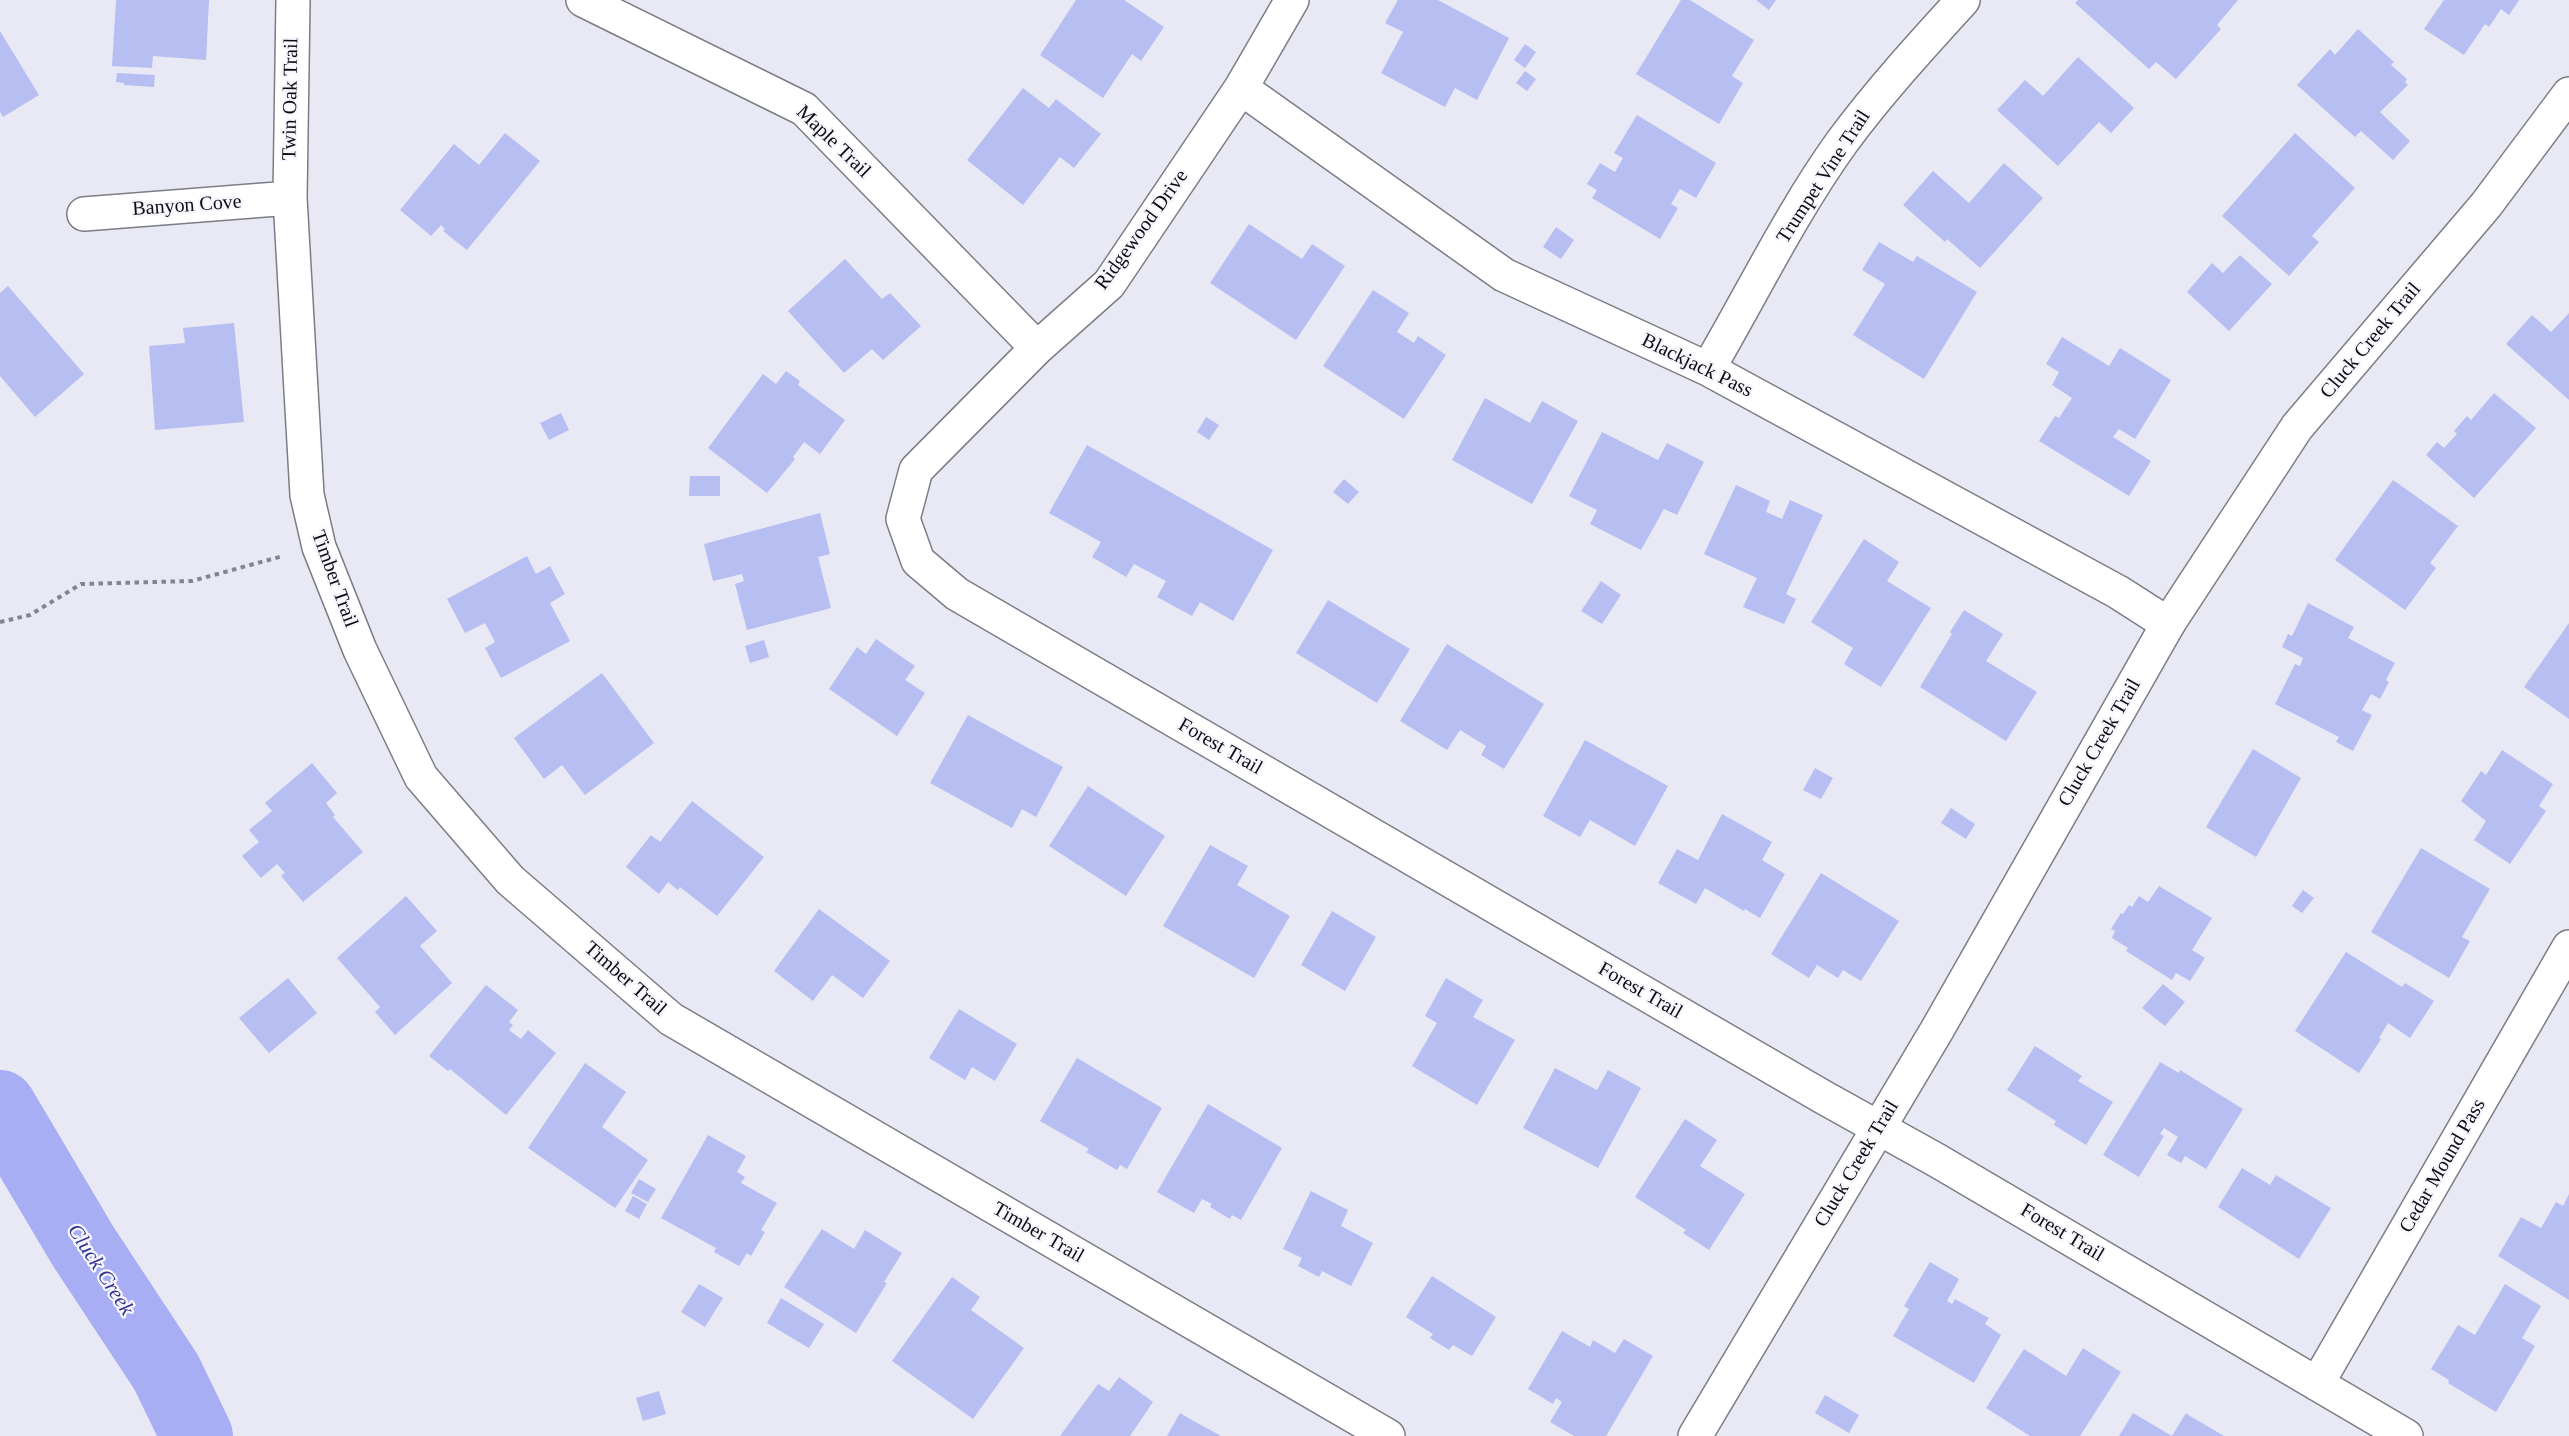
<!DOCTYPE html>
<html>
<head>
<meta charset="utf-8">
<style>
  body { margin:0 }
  canvas { display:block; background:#e8e9f4 }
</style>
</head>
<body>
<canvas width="2569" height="1436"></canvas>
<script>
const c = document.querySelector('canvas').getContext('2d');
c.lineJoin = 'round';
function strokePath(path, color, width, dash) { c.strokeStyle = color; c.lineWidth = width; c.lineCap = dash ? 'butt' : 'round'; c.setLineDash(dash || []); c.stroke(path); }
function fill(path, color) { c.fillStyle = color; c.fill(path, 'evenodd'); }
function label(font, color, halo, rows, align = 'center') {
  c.font = font + ' Georgia,serif'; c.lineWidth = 4.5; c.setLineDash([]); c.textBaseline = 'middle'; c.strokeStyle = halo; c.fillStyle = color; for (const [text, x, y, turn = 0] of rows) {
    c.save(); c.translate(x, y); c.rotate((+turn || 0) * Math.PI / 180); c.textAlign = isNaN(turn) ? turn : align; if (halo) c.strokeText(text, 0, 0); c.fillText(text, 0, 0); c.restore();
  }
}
strokePath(new Path2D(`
  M0 1106 83 1246 166 1372 197 1436`), '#a7aef3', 72);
fill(new Path2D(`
  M116 0H209L206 60 153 56 152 68 112 66Z
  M1076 0H1124L1164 27 1141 61 1132 54 1103 98 1040 55Z
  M1398 0H1438L1509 38 1477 100 1455 88 1445 107 1381 73 1403 32 1385 23Z
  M1681 0H1690L1754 40 1732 76 1743 83 1719 124 1636 74Z
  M1756 0H1776L1769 10Z
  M2078 0H2238L2217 25 2221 29 2176 79 2156 62 2149 69 2075 3Z
  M2444 0H2519L2509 15 2501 9 2489 27 2485 24 2464 55 2424 29Z
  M2358 29 2394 62 2391 65 2407 79 2405 82 2408 85 2380 112 2410 141 2393 160 2361 131 2355 137 2297 85 2330 49 2335 55Z
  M0 31 39 95 3 117 0 112Z
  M1525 44 1536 52 1525 68 1514 60Z
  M2078 57 2134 108 2111 133 2099 122 2058 166 1997 110 2025 80 2043 96Z
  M1525 71 1536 79 1527 91 1516 83Z
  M117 73 155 75 154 87 124 85V83L116 82Z
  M1023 88 1049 108 1056 99 1101 134 1074 168 1060 157 1023 205 967 160Z
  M1637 115 1716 163 1696 198 1680 189 1671 204 1678 208 1660 239 1592 198 1597 190 1587 184 1600 163 1615 172 1623 158 1614 153Z
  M505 133 540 161 467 250 443 231 445 229 441 225 431 236 400 210 454 144 479 165Z
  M2295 133 2355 188 2312 236 2319 242 2289 276 2222 216Z
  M2004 163 2043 198 1980 268 1947 239 1945 242 1903 205 1933 171 1969 203Z
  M1249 224 1302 259 1312 244 1345 266 1296 340 1210 283Z
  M1556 227 1574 240 1561 259 1543 247Z
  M1879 242 1913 262 1917 256 1977 292 1924 379 1853 335 1885 284 1862 270Z
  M2240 255 2272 284 2229 331 2187 292 2212 263 2223 273Z
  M845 259 882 299 890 293 921 326 883 360 872 349 844 373 788 311Z
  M8 286 84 374 35 417 0 376V293Z
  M1373 290 1409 313 1397 332 1414 343 1418 336 1446 355 1404 419 1323 366Z
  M2569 313V400L2506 344 2532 315 2551 332Z
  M234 323 244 422 155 430 149 346 185 343 183 328Z
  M2062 337 2109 366 2120 348 2171 380 2135 439 2119 429 2113 437 2151 461 2129 496 2039 441 2055 416 2059 418 2072 398 2052 385 2059 372 2046 364Z
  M786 371 800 381 798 385 845 420 820 454 804 442 793 457 795 459 767 493 708 448 763 374 776 384Z
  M2494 393 2536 428 2474 498 2426 455 2437 442 2444 448 2457 434 2454 431 2467 416 2471 420Z
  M1485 398 1530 423 1542 401 1578 421 1532 504 1452 460Z
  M561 413 569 430 549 440 540 423Z
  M1206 417 1219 425 1209 440 1197 432Z
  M1602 432 1658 460 1667 443 1704 462 1677 515 1664 509 1641 550 1590 524 1597 510 1569 496Z
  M1087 445 1273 550 1233 621 1200 602 1192 616 1157 597 1166 581 1134 564 1126 577 1092 557 1101 542 1049 513Z
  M690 476H720V496H689Z
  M1344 479 1359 492 1348 504 1333 492Z
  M2393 480 2458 526 2430 563 2436 568 2405 610 2335 560Z
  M1736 485 1770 501 1766 512 1782 519 1790 500 1823 515 1786 594 1796 599 1784 624 1743 607 1757 578 1704 554Z
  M820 513 830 554 818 557 831 608 747 630 735 584 744 581 742 574 713 581 704 544Z
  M1864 539 1899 562 1887 581 1931 608 1881 687 1844 664 1853 648 1811 622Z
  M527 556 536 574 550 566 565 594 550 603 570 641 501 678 485 648 495 642 485 623 465 633 447 599Z
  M1601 581 1621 595 1602 624 1581 611Z
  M1328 600 1410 649 1377 703 1296 653Z
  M2308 603 2354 627 2348 638 2395 663 2386 680 2389 682 2380 699 2371 694 2362 710 2372 715 2353 751 2336 742 2339 737 2275 704 2295 664 2300 666 2303 658 2282 647 2288 634 2292 636Z
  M1964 610 2003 634 1986 661 2037 692 2006 741 1920 687 1952 634 1950 632Z
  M2569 623V719L2524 687Z
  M876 639 915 666 905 680 925 693 897 736 829 689 857 647 866 654Z
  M764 640 769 657 750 663 745 646Z
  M1447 644 1544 704 1504 769 1481 755 1486 746 1460 730 1447 750 1400 721Z
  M602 673 654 743 585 795 562 765 544 779 514 738Z
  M968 715 1063 767 1036 817 1022 809 1012 828 930 783Z
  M1585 740 1668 786 1635 846 1590 820 1580 837 1543 816Z
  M2253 749 2301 778 2256 857 2206 827Z
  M2502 750 2553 784 2539 806 2546 811 2510 864 2474 840 2486 821 2461 801 2481 771 2486 775Z
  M312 763 337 793 326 803 335 815 333 817 363 852 303 902 281 876 285 873 277 864 261 878 242 856 259 842 249 830 272 811 265 803Z
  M1815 768 1833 778 1821 799 1803 790Z
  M1088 786 1165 836 1126 896 1049 846Z
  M692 801 764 857 717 916 680 887 678 890 668 882 659 894 626 867 651 835 660 842Z
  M1951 808 1975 824 1966 839 1941 823Z
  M1722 814 1772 842 1762 860 1785 874 1760 918 1745 909 1744 911 1705 888 1696 904 1658 883 1677 849 1698 860Z
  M1210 845 1248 866 1237 885 1290 916 1254 978 1163 926Z
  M2421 848 2490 889 2462 937 2470 941 2449 978 2371 932Z
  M1821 873 1899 921 1861 981 1843 970 1838 978 1817 965 1809 978 1771 954Z
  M2159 886 2212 918 2192 950 2205 958 2190 981 2176 973 2172 980 2126 951 2128 948 2112 938 2115 931 2111 929 2121 913 2123 914 2129 905 2132 907 2139 896 2148 902Z
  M2303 890 2314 898 2302 913 2292 906Z
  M406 896 437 931 420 946 452 983 395 1035 375 1012 380 1007 337 958Z
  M819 909 890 961 863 998 832 975 813 1001 774 971Z
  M1332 911 1376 937 1345 991 1301 965Z
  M2346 952 2402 987 2405 983 2434 1001 2410 1038 2388 1023 2379 1038 2381 1039 2359 1073 2295 1031Z
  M288 978 317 1013 269 1053 239 1018Z
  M1446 978 1483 1000 1473 1017 1515 1040 1477 1105 1412 1066 1437 1023 1425 1016Z
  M2163 984 2185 1002 2165 1026 2142 1008Z
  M486 985 518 1010 509 1022 513 1025 509 1030 521 1039 528 1030 556 1053 506 1115 450 1069 448 1071 429 1056Z
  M959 1009 1017 1044 995 1081 972 1067 965 1080 929 1058Z
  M2035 1046 2082 1076 2078 1081 2113 1102 2086 1145 2054 1125 2056 1121 2007 1090Z
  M1077 1058 1162 1108 1127 1169 1120 1165 1117 1170 1086 1152 1089 1149 1040 1121Z
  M2160 1062 2179 1073 2180 1070 2243 1109 2206 1169 2185 1156 2181 1163 2167 1155 2178 1137 2164 1128 2160 1134 2164 1136 2139 1177 2103 1155Z
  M585 1063 626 1092 602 1127 648 1160 615 1208 528 1148Z
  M1555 1068 1597 1090 1608 1070 1641 1088 1598 1168 1523 1128Z
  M1208 1104 1282 1148 1241 1220 1232 1215 1230 1219 1210 1207 1212 1204 1202 1199 1194 1213 1157 1192Z
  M1685 1119 1717 1140 1700 1166 1745 1194 1709 1250 1683 1233 1686 1230 1635 1197Z
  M708 1135 746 1156 737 1172 745 1177 741 1183 777 1203 761 1230 765 1232 751 1256 747 1253 739 1266 714 1252 716 1248 661 1218Z
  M2242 1168 2270 1185 2276 1175 2331 1208 2299 1259 2218 1207Z
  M639 1179 656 1189 648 1202 631 1193Z
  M1311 1191 1348 1210 1341 1226 1373 1243 1351 1286 1322 1271 1319 1277 1298 1266 1302 1258 1283 1249Z
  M2569 1194V1300L2498 1256 2521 1217 2541 1228 2556 1202 2563 1206Z
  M633 1196 647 1204 639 1219 625 1211Z
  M822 1229 854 1249 865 1230 902 1253 884 1282 887 1283 856 1333 784 1287Z
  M1930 1262 1959 1279 1947 1301 1952 1304 1955 1299 1989 1318 1985 1324 2001 1335 1974 1383 1893 1336 1909 1309 1904 1306Z
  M1432 1276 1496 1317 1472 1356 1453 1345 1449 1350 1430 1338 1433 1334 1406 1317Z
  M952 1277 980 1297 971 1310 1024 1348 973 1419 892 1361Z
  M699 1284 723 1298 705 1327 681 1312Z
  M2505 1284 2541 1306 2522 1338 2535 1346 2496 1412 2448 1383 2449 1380 2431 1369 2458 1325 2475 1335Z
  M781 1298 824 1324 809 1348 767 1323Z
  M1562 1331 1590 1347 1593 1340 1615 1353 1624 1339 1653 1356 1606 1436H1574L1550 1422 1562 1402 1556 1398 1553 1404 1528 1389Z
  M2083 1348 2121 1372 2080 1436H2030L1986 1408 2024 1349 2066 1376Z
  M1119 1377 1153 1402 1130 1436H1060L1098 1384 1109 1391Z
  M659 1391 666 1414 643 1421 636 1398Z
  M1825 1395 1859 1415 1849 1433 1815 1413Z
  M1180 1413 1190 1419 1221 1436H1167Z
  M2133 1413 2172 1436H2119Z
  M2186 1413 2190 1416 2224 1436H2172Z`), '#b7bef2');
const street = new Path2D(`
  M293 0 290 198 307 495 319 547 360 650 421 777 510 880 671 1019 1388 1436
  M583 0 804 109 1037 348
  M1292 0 1241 88 1109 284 1037 348 916 470 903 519 918 561 957 594 1823 1097 1938 1161 2406 1436
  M1241 88 1504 275 1708 369 2118 592 2168 624
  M84 214 290 198
  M1708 369C1752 294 1791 213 1842 142 1879 92 1921 46 1963 0
  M2317 1384 2569 947`);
const secondary = new Path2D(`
  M1695 1436 1937 1030 2168 624 2297 427 2486 205 2569 94`);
strokePath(street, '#7b7d86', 36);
strokePath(secondary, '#7b7d86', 36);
strokePath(new Path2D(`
  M0 622 30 615 81 584 192 581 283 556`), '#84848c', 4, [4.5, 4.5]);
strokePath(street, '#fff', 33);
strokePath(secondary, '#fff', 33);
label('20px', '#0c0c10', '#f6f7fe', [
  ["Twin Oak Trail",291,99,-89],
  ["Maple Trail",833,142,44],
  ["Trumpet Vine Trail",1824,177,-57],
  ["Banyon Cove",187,206,-4],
  ["Ridgewood Drive",1142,230,-54],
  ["Cluck Creek Trail",2371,341,-50],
  ["Blackjack Pass",1697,366,26],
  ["Timber Trail",334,579,70],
  ["Cluck Creek Trail",2100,743,-60],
  ["Forest Trail",1220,747,30],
  ["Timber Trail",625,979,41],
  ["Forest Trail",1640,991,30],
  ["Cluck Creek Trail",1857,1164,-59],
  ["Cedar Mound Pass",2443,1166,-60],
  ["Timber Trail",1038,1233,30],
  ["Forest Trail",2062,1233,31]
]);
label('italic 21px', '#363090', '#f6f7fe', [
  ["Cluck Creek",100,1270,57]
]);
</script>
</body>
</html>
